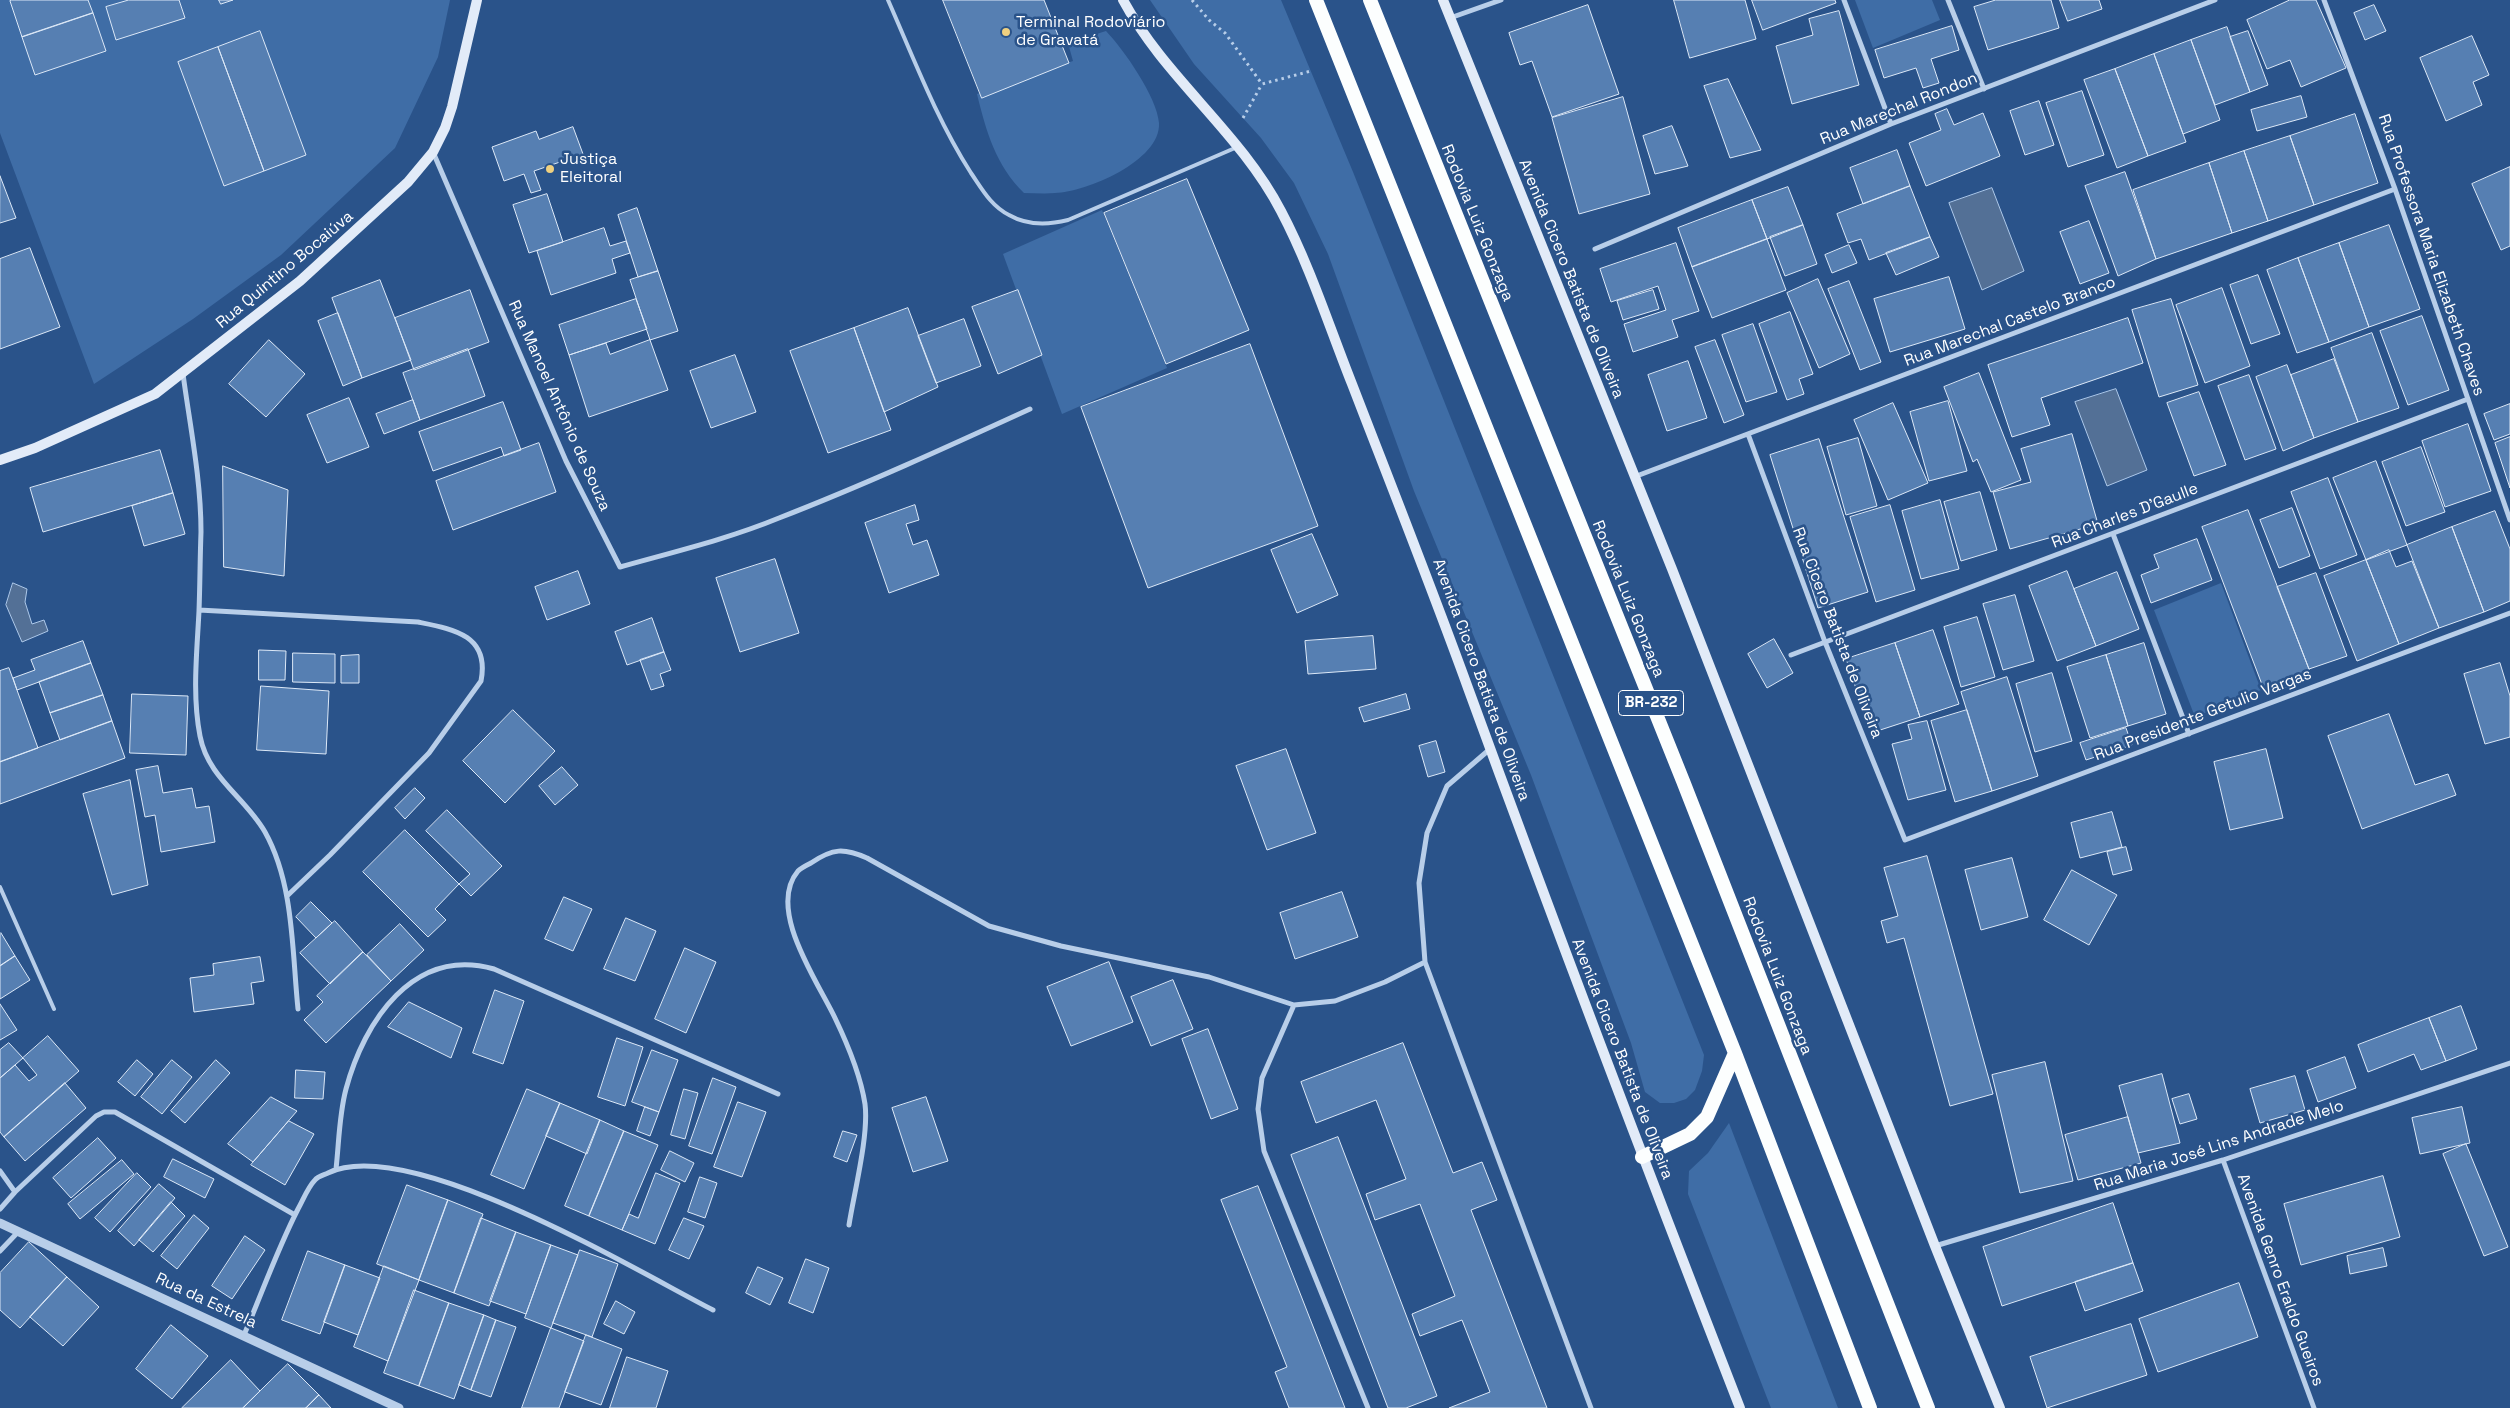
<!DOCTYPE html>
<html>
<head>
<meta charset="utf-8">
<style>
  body { margin:0 }
  canvas { display:block; background:#2a538a }
</style>
</head>
<body>
<canvas width="2510" height="1408"></canvas>
<script>
const c = document.querySelector('canvas').getContext('2d');
c.lineJoin = 'round';
function fill(path, color) { c.fillStyle = color; c.fill(path, 'evenodd'); }
function strokePath(path, color, width, dash) { c.strokeStyle = color; c.lineWidth = width; c.lineCap = dash ? 'butt' : 'round'; c.setLineDash(dash || []); c.stroke(path); }
function label(font, color, halo, rows, align = 'center') {
  c.font = font + ' "Space Grotesk",sans-serif'; c.lineWidth = 5; c.setLineDash([]); c.textBaseline = 'middle'; c.strokeStyle = halo; c.fillStyle = color; for (const [text, x, y, turn = 0] of rows) {
    c.save(); c.translate(x, y); c.rotate((+turn || 0) * Math.PI / 180); c.textAlign = isNaN(turn) ? turn : align; if (halo) c.strokeText(text, 0, 0); c.fillText(text, 0, 0); c.restore();
  }
}
fill(new Path2D(`
  M0 0H450L438 57 395 148 281 255 193 319 94 384 0 133Z
  M1150 0H1281L1353 172 1704 1055 1702 1071 1695 1090 1686 1099 1674 1103H1660L1645 1092 1631 1043 1531 775 1414 491 1328 254 1294 183 1261 138 1194 64Z
  M1855 0H1932L1940 20 1873 48Z
  M1106 31C1124 50 1157 97 1159 123 1161 161 1086 192 1055 193 1045 194 1034 193 1024 193 996 166 986 131 977 94L1073 61 1068 43Z
  M1102 210 1167 368 1062 414 1003 254Z
  M2221 583 2261 690 2195 717 2154 610Z
  M1729 1123 1838 1408H1771L1688 1194 1689 1171 1708 1153Z`), '#3f6da6');
const water = new Path2D(`
  M1992 188 2024 271 1982 290 1949 203Z
  M2116 389 2147 470 2107 486 2075 402Z
  M13 583 27 589 25 602 32 624 44 620 48 631 22 642 6 605Z`);
fill(water, '#537096');
strokePath(water, '#adc8e9', 1);
const building = new Path2D(`
  M12 0H88L93 13 22 37 10 1Z
  M129 0H179L185 18 116 40 106 7Z
  M219 0H233L221 4Z
  M943 0H1044L1069 63 982 98Z
  M1674 0H1745L1756 39 1690 58Z
  M1752 0H1835L1836 3 1763 30Z
  M1996 0H2051L2059 28 1988 50 1974 7Z
  M2060 0H2099L2102 9 2068 21Z
  M2290 0H2316L2346 68 2301 87 2290 60 2267 69 2247 20Z
  M1588 5 1619 94 1552 117 1532 61 1520 65 1509 33Z
  M2374 5 2386 31 2365 40 2354 13Z
  M1839 11 1859 85 1792 104 1776 46 1813 35 1809 19Z
  M93 13 106 51 35 75 22 37Z
  M1952 26 1959 50 1931 59 1939 83 1923 88 1916 68 1884 78 1875 50Z
  M2227 27 2250 92 2215 105 2191 40Z
  M260 31 306 155 264 171 218 47Z
  M2248 31 2268 85 2250 92 2230 37Z
  M2472 36 2489 75 2473 82 2482 105 2446 121 2420 58Z
  M2191 40 2220 120 2183 134 2154 54Z
  M218 47 264 171 224 186 178 62Z
  M2154 54 2186 142 2148 156 2115 69Z
  M2115 69 2148 156 2117 168 2084 80Z
  M1728 79 1761 150 1730 158 1704 86Z
  M2082 91 2104 155 2068 167 2046 103Z
  M2301 96 2307 117 2257 131 2251 110Z
  M1623 97 1650 194 1579 214 1552 118Z
  M2039 101 2054 145 2025 155 2010 111Z
  M1947 109 1954 125 1983 113 2000 156 1926 186 1909 143 1941 130 1935 114Z
  M2355 114 2378 183 2314 205 2290 136Z
  M1672 126 1688 166 1655 174 1643 136Z
  M573 127 583 154 534 171 541 190 531 193 524 174 504 181 492 147 536 131 539 139Z
  M2290 136 2314 205 2268 221 2244 151Z
  M1897 150 1910 186 1863 204 1850 168Z
  M2244 151 2268 221 2232 233 2209 163Z
  M2209 163 2232 233 2156 259 2133 190Z
  M2510 167V246L2501 250 2472 184Z
  M2125 172 2156 259 2118 276 2085 186Z
  M0 176 16 218 0 223Z
  M1187 179 1249 330 1166 364 1104 213Z
  M1910 186 1930 237 1869 260 1861 239 1848 243 1837 214Z
  M1788 187 1803 225 1767 239 1752 200Z
  M547 194 563 242 529 253 513 205Z
  M1752 200 1767 239 1692 267 1678 228Z
  M637 208 658 271 638 277 618 215Z
  M2089 221 2109 273 2080 284 2060 232Z
  M1803 225 1817 264 1785 276 1770 237Z
  M2389 225 2420 309 2369 327 2339 243Z
  M604 228 610 246 626 241 630 253 612 259 616 273 551 295 537 251Z
  M1930 237 1939 257 1896 275 1886 253Z
  M1767 239 1786 290 1712 318 1692 267Z
  M1676 243 1699 311 1672 320 1678 337 1633 352 1624 324 1666 310 1658 286 1611 302 1600 269Z
  M2339 243 2369 327 2329 342 2298 258Z
  M1849 245 1857 263 1832 273 1825 255Z
  M30 248 60 327 0 349V259Z
  M2298 258 2329 342 2297 353 2267 270Z
  M658 271 678 331 650 340 630 280Z
  M2258 275 2280 334 2251 344 2230 285Z
  M1949 277 1965 329 1890 352 1874 299Z
  M1818 279 1850 354 1819 368 1787 293Z
  M380 280 411 360 362 378 332 298Z
  M1849 281 1881 362 1860 370 1828 289Z
  M2222 288 2250 366 2205 383 2176 305Z
  M470 290 489 342 414 370 395 318Z
  M1018 290 1042 355 998 374 972 307Z
  M1653 290 1659 309 1623 320 1617 301Z
  M636 299 647 329 569 355 559 325Z
  M2171 299 2198 385 2159 397 2132 310Z
  M908 308 938 387 884 412 854 328Z
  M1790 312 1813 374 1799 379 1804 394 1787 400 1759 324Z
  M338 313 362 378 343 386 318 321Z
  M2422 316 2449 390 2408 405 2380 331Z
  M2128 318 2143 363 2041 398 2050 425 2012 437 1988 365Z
  M964 319 981 366 936 383 918 336Z
  M1753 324 1777 392 1746 402 1722 335Z
  M854 328 891 430 828 453 790 351Z
  M2372 333 2399 408 2358 422 2331 348Z
  M269 340 305 374 266 417 229 384Z
  M650 340 668 390 589 417 569 355 606 343 610 354Z
  M1715 340 1744 415 1724 423 1695 347Z
  M1250 344 1318 526 1148 588 1081 407Z
  M468 349 485 396 420 420 403 373Z
  M735 355 756 412 711 428 690 371Z
  M2334 359 2358 422 2314 438 2291 375Z
  M1688 361 1707 418 1667 431 1648 375Z
  M2287 365 2314 438 2283 451 2256 377Z
  M1979 373 2021 480 1991 492 1977 459 1973 462 1944 387Z
  M2249 375 2276 449 2245 460 2218 386Z
  M2199 392 2226 465 2194 476 2167 403Z
  M349 398 369 447 327 463 307 415Z
  M413 400 420 420 384 434 376 414Z
  M1948 401 1967 471 1929 481 1910 412Z
  M503 402 521 450 504 456 501 447 433 471 419 432Z
  M1893 403 1928 483 1888 500 1854 420Z
  M2510 404V434L2494 440 2484 414Z
  M2468 424 2491 491 2445 507 2422 441Z
  M2072 434 2098 524 2010 549 1993 492 2031 482 2021 449Z
  M2510 437V488L2495 443Z
  M1858 438 1877 506 1846 515 1827 447Z
  M1819 439 1868 592 1818 608 1770 455Z
  M539 443 556 492 453 530 436 481Z
  M2421 447 2445 512 2406 526 2382 462Z
  M160 450 173 493 43 532 30 488Z
  M2376 461 2407 545 2366 560 2333 478Z
  M223 466 288 490 284 576 224 567Z
  M2328 478 2357 555 2320 569 2291 492Z
  M1980 492 1997 550 1961 561 1944 502Z
  M173 493 185 534 144 546 132 506Z
  M1940 500 1959 569 1921 579 1902 511Z
  M915 505 919 520 906 524 913 545 927 540 939 575 889 593 865 523Z
  M1890 505 1915 590 1876 602 1850 517Z
  M2292 508 2310 556 2279 568 2260 520Z
  M2248 510 2312 677 2266 695 2202 527Z
  M2495 511 2510 549V601L2484 612 2452 527Z
  M2452 527 2484 612 2439 628 2407 545Z
  M1312 534 1338 595 1297 613 1271 550Z
  M2197 539 2212 580 2151 603 2141 575 2159 568 2154 555Z
  M2389 550 2396 567 2412 561 2439 628 2399 644 2366 560Z
  M775 559 799 633 740 652 716 578Z
  M2366 560 2399 644 2357 661 2324 576Z
  M578 571 590 604 547 620 535 587Z
  M2067 571 2096 646 2057 661 2029 586Z
  M2117 572 2139 629 2096 646 2074 589Z
  M2316 573 2347 656 2309 669 2277 587Z
  M2015 595 2034 661 2003 670 1983 604Z
  M1977 617 1995 677 1961 687 1944 627Z
  M652 618 664 652 627 665 615 632Z
  M1933 630 1959 704 1920 717 1895 643Z
  M1373 636 1376 669 1308 674 1305 641Z
  M1774 639 1793 673 1767 688 1748 654Z
  M83 641 91 663 17 690 13 678 35 670 31 660Z
  M1895 643 1920 717 1871 733 1846 659Z
  M2144 643 2166 714 2128 726 2106 655Z
  M259 650 286 651 285 680H259Z
  M664 652 671 670 660 674 664 686 651 690 640 660Z
  M293 653 335 654V683L293 682Z
  M359 655V683H341V656Z
  M2106 655 2128 726 2090 738 2067 667Z
  M91 663 103 695 50 713 39 682Z
  M2500 663 2510 696V737L2485 744 2464 674Z
  M9 668 38 748 0 762V671Z
  M2052 673 2072 741 2035 752 2016 684Z
  M2007 677 2038 776 1992 791 1961 692Z
  M261 686 329 691 326 754 257 750Z
  M132 694 188 696 186 755 130 753Z
  M1406 694 1410 709 1364 722 1359 708Z
  M103 695 112 721 60 740 50 713Z
  M513 710 555 751 505 803 463 761Z
  M1967 710 1992 791 1955 802 1931 721Z
  M2389 714 2415 785 2448 774 2456 795 2362 829 2328 736Z
  M112 721 125 758 0 804V762Z
  M1927 721 1946 790 1908 800 1892 744 1912 739 1908 725Z
  M2126 728 2132 745 2086 760 2080 743Z
  M1436 741 1445 772 1428 777 1419 746Z
  M1286 749 1316 833 1267 850 1236 766Z
  M2266 749 2283 818 2230 830 2214 762Z
  M158 766 163 793 192 788 196 808 209 806 215 842 161 852 155 815 145 817 136 770Z
  M562 767 578 785 555 805 539 786Z
  M130 780 148 885 112 895 83 794Z
  M415 788 425 798 405 819 395 808Z
  M447 810 502 866 471 896 459 884 470 874 426 831Z
  M2112 812 2122 847 2080 858 2071 823Z
  M405 830 459 884 435 909 446 920 428 937 363 872Z
  M2126 847 2132 870 2113 875 2107 852Z
  M1927 856 1993 1094 1950 1106 1904 938 1887 943 1881 921 1898 916 1884 868Z
  M2012 858 2028 917 1981 930 1965 870Z
  M2072 870 2117 895 2089 945 2044 920Z
  M1342 892 1358 937 1295 959 1280 913Z
  M564 897 592 909 573 951 545 939Z
  M311 902 332 923 316 938 296 917Z
  M626 918 656 931 635 981 604 969Z
  M335 921 363 952 330 984 300 953Z
  M400 924 424 950 391 981 367 955Z
  M1 933 15 956 0 966V934Z
  M685 948 716 962 686 1033 655 1019Z
  M363 952 391 981 326 1043 304 1020 323 1002 317 996Z
  M15 956 30 980 0 999V966Z
  M260 957 264 981 251 983 254 1004 194 1012 190 978 214 975 213 964Z
  M1109 962 1133 1022 1071 1046 1047 987Z
  M1173 980 1193 1029 1151 1046 1131 997Z
  M495 990 524 1001 503 1064 473 1053Z
  M409 1002 462 1028 451 1058 388 1027Z
  M0 1004 17 1030 0 1040Z
  M2461 1006 2477 1049 2446 1061 2429 1018Z
  M2429 1018 2446 1061 2421 1070 2414 1054 2368 1072 2358 1045Z
  M1208 1029 1238 1109 1211 1119 1182 1039Z
  M48 1036 79 1071 4 1137 0 1132V1078L15 1065 29 1081 37 1075 23 1058Z
  M617 1038 643 1047 625 1106 598 1097Z
  M9 1043 23 1058 0 1078V1050Z
  M1403 1043 1453 1173 1482 1162 1497 1200 1471 1210 1547 1408H1449L1490 1392 1462 1320 1420 1336 1412 1314 1455 1296 1420 1204 1375 1220 1366 1194 1406 1179 1376 1100 1316 1123 1301 1082Z
  M652 1050 678 1060 659 1112 632 1102Z
  M2345 1057 2356 1088 2318 1102 2307 1071Z
  M137 1060 153 1074 135 1096 118 1082Z
  M172 1060 192 1077 162 1114 141 1097Z
  M216 1060 230 1073 185 1123 171 1111Z
  M2045 1062 2073 1181 2020 1193 1992 1075Z
  M296 1070 325 1072 323 1099 295 1098Z
  M2162 1074 2180 1143 2138 1153 2119 1086Z
  M2295 1076 2305 1110 2260 1123 2250 1089Z
  M713 1078 736 1087 712 1154 689 1146Z
  M65 1083 86 1108 25 1161 4 1137Z
  M527 1089 560 1103 524 1189 491 1175Z
  M684 1089 698 1093 685 1139 671 1135Z
  M2189 1094 2197 1119 2180 1124 2172 1099Z
  M271 1097 297 1111 253 1162 228 1144Z
  M926 1097 948 1161 913 1172 892 1108Z
  M738 1102 766 1112 742 1177 714 1167Z
  M560 1103 600 1120 587 1154 546 1136Z
  M645 1107 659 1112 650 1136 637 1131Z
  M2462 1107 2470 1143 2420 1154 2412 1118Z
  M2128 1117 2141 1163 2078 1180 2065 1135Z
  M600 1120 624 1131 589 1216 565 1206Z
  M289 1121 314 1134 285 1185 251 1165Z
  M624 1131 658 1145 622 1230 589 1216Z
  M843 1131 857 1135 847 1162 834 1157Z
  M1338 1137 1437 1396 1406 1408H1388L1291 1155Z
  M98 1138 116 1158 71 1198 53 1178Z
  M2466 1144 2508 1247 2484 1256 2443 1154Z
  M670 1151 694 1163 685 1182 661 1170Z
  M173 1159 214 1179 205 1198 164 1177Z
  M122 1160 134 1174 80 1219 68 1204Z
  M137 1173 151 1187 110 1232 95 1218Z
  M656 1173 680 1183 655 1244 622 1230 629 1214 638 1218Z
  M2383 1176 2400 1237 2301 1265 2284 1204Z
  M700 1177 717 1183 705 1218 688 1212Z
  M159 1184 175 1198 134 1246 118 1231Z
  M407 1185 448 1200 419 1280 377 1264Z
  M1258 1186 1345 1408H1289L1275 1372 1287 1367 1221 1200Z
  M448 1200 483 1214 454 1293 419 1280Z
  M171 1202 185 1216 153 1252 139 1240Z
  M2113 1203 2133 1263 2002 1306 1983 1247Z
  M194 1215 209 1228 177 1269 161 1256Z
  M481 1218 516 1232 489 1306 454 1293Z
  M684 1218 704 1226 689 1259 669 1250Z
  M516 1232 551 1245 526 1314 490 1301Z
  M245 1236 265 1250 232 1299 212 1286Z
  M29 1242 67 1277 20 1328 0 1310V1273Z
  M551 1245 578 1255 551 1328 525 1318Z
  M2383 1248 2387 1266 2350 1274 2347 1256Z
  M580 1250 618 1264 592 1337 553 1323Z
  M308 1251 345 1265 320 1334 282 1320Z
  M806 1259 829 1268 813 1313 789 1303Z
  M2133 1263 2143 1291 2085 1311 2075 1282Z
  M345 1265 380 1278 358 1335 324 1322Z
  M384 1266 419 1280 388 1361 354 1347Z
  M758 1267 783 1278 770 1305 746 1293Z
  M67 1277 99 1307 63 1346 30 1317Z
  M2239 1283 2258 1337 2158 1372 2139 1319Z
  M414 1290 449 1303 419 1386 384 1373Z
  M616 1301 635 1312 624 1334 604 1324Z
  M449 1303 484 1315 454 1399 419 1386Z
  M484 1315 496 1320 471 1390 459 1385Z
  M496 1320 516 1327 491 1397 471 1390Z
  M2131 1324 2147 1375 2047 1408 2030 1357Z
  M171 1325 208 1356 172 1399 136 1369Z
  M551 1328 584 1341 559 1408H522Z
  M586 1335 622 1349 601 1405 565 1392Z
  M627 1357 668 1371 656 1408H610Z
  M231 1360 260 1391 243 1408H182Z
  M288 1364 319 1395 306 1408H243Z
  M319 1395 331 1408H306Z`);
fill(building, '#567fb2');
strokePath(building, '#dce8f7', 1);
strokePath(new Path2D(`
  M1192 0 1209 20 1225 33 1262 84 1311 71
  M1243 118 1262 84`), '#b8cee9', 3, [2.5, 4]);
strokePath(new Path2D(`
  M888 0C914 59 936 118 971 173 982 189 991 206 1009 215 1028 226 1048 225 1068 220L1235 148
  M0 887 54 1009`), '#b8cee9', 4);
strokePath(new Path2D(`
  M1844 0 1891 124
  M1948 0 1984 89
  M2324 0 2395 189 2510 520
  M1450 18 1501 0
  M433 152 566 461 620 567C673 552 728 539 779 518 864 485 947 447 1030 409
  M1595 249 1891 124 2215 0
  M183 374C190 426 201 479 201 532 200 558 200 585 199 611 197 652 192 695 200 736 208 778 245 797 265 832 294 884 292 951 298 1009
  M1748 434 1825 642 1905 840 2510 613
  M1634 477 2395 189
  M2113 534 2189 734
  M199 610 418 622C453 629 490 635 481 681L429 753 330 855 287 896
  M1791 655 2468 399
  M1425 962 1591 1408
  M1294 1005 1262 1078 1258 1109 1264 1151 1368 1408
  M2223 1160 2314 1408
  M336 1169C339 1143 339 1115 346 1089 364 1022 413 946 494 969L778 1094
  M0 1171 15 1192
  M0 1209 15 1192 96 1116 104 1112H115L295 1215
  M849 1225C854 1193 869 1135 865 1104 861 1078 847 1043 835 1018 818 982 766 909 798 871 801 868 807 865 811 863 833 848 844 848 867 858L989 926 1061 946 1209 977 1294 1005 1335 1001 1385 982 1425 962 1419 883 1427 833 1447 786 1490 749
  M1935 1246 2223 1160 2510 1063
  M0 1251 19 1231
  M244 1335C262 1293 277 1250 298 1209 303 1200 308 1187 315 1180 318 1176 324 1175 328 1173 409 1134 635 1270 713 1310`), '#b8cee9', 5);
strokePath(new Path2D(`
  M0 1223 399 1408`), '#b8cee9', 9);
strokePath(new Path2D(`
  M1123 0C1165 78 1240 132 1281 211 1310 266 1329 326 1352 384 1391 485 1431 586 1468 688 1556 929 1647 1169 1740 1408
  M1443 0 1672 569 1935 1246 2000 1408
  M0 460 35 448 155 394 300 281 408 182 433 152 445 128 452 107 477 0`), '#e2ebf8', 10);
strokePath(new Path2D(`
  M1316 0 1735 1053 1870 1408
  M1370 0 1683 781 1928 1408
  M1642 1157 1690 1134 1707 1117 1735 1053`), '#fcfefe', 14);
for (const [x, y, r, color] of [
  [1006,32,5,"#efd080"],
  [550,169,5,"#efd080"]
]) { const dot = new Path2D(); dot.arc(x, y, r, 0, 2 * Math.PI); c.fillStyle = color; c.fill(dot); strokePath(dot, '#2a538a', 2); }
for (const [x, y, w] of [
  [1651,703,65]
]) { const box = new Path2D(); box.roundRect(x - w / 2, y - 12.5, w, 25, 4); c.fillStyle = '#2a538a'; c.fill(box); strokePath(box, '#fff', 1); }
label('bold 15px', '#fff', null, [
  ["BR-232",1651,703]
]);
label('16px', '#fff', '#2a538a', [
  ["Terminal Rodoviário",1016,23],
  ["de Gravatá",1016,41],
  ["Justiça",560,160],
  ["Eleitoral",560,178]
], 'left');
label('16px', '#fff', '#2a538a', [
  ["Rua Marechal Rondon",1899,109,-22],
  ["Rodovia Luiz Gonzaga",1477,223,68],
  ["Rua Professora Maria Elizabeth Chaves",2431,255,71],
  ["Rua Quintino Bocaiúva",285,270,-40],
  ["Avenida Cicero Batista de Oliveira",1571,279,68],
  ["Rua Marechal Castelo Branco",2010,322,-21],
  ["Rua Manoel Antônio de Souza",559,406,66],
  ["Rua Charles D'Gaulle",2125,516,-21],
  ["Rodovia Luiz Gonzaga",1628,599,68],
  ["Rua Cicero Batista de Oliveira",1837,633,69],
  ["Avenida Cicero Batista de Oliveira",1481,680,70],
  ["Rua Presidente Getulio Vargas",2203,715,-21],
  ["Rodovia Luiz Gonzaga",1777,976,69],
  ["Avenida Cicero Batista de Oliveira",1622,1059,69],
  ["Rua Maria José Lins Andrade Melo",2219,1146,-18],
  ["Avenida Genro Eraldo Gueiros",2280,1280,70],
  ["Rua da Estrela",206,1301,25]
]);
</script>
</body>
</html>
